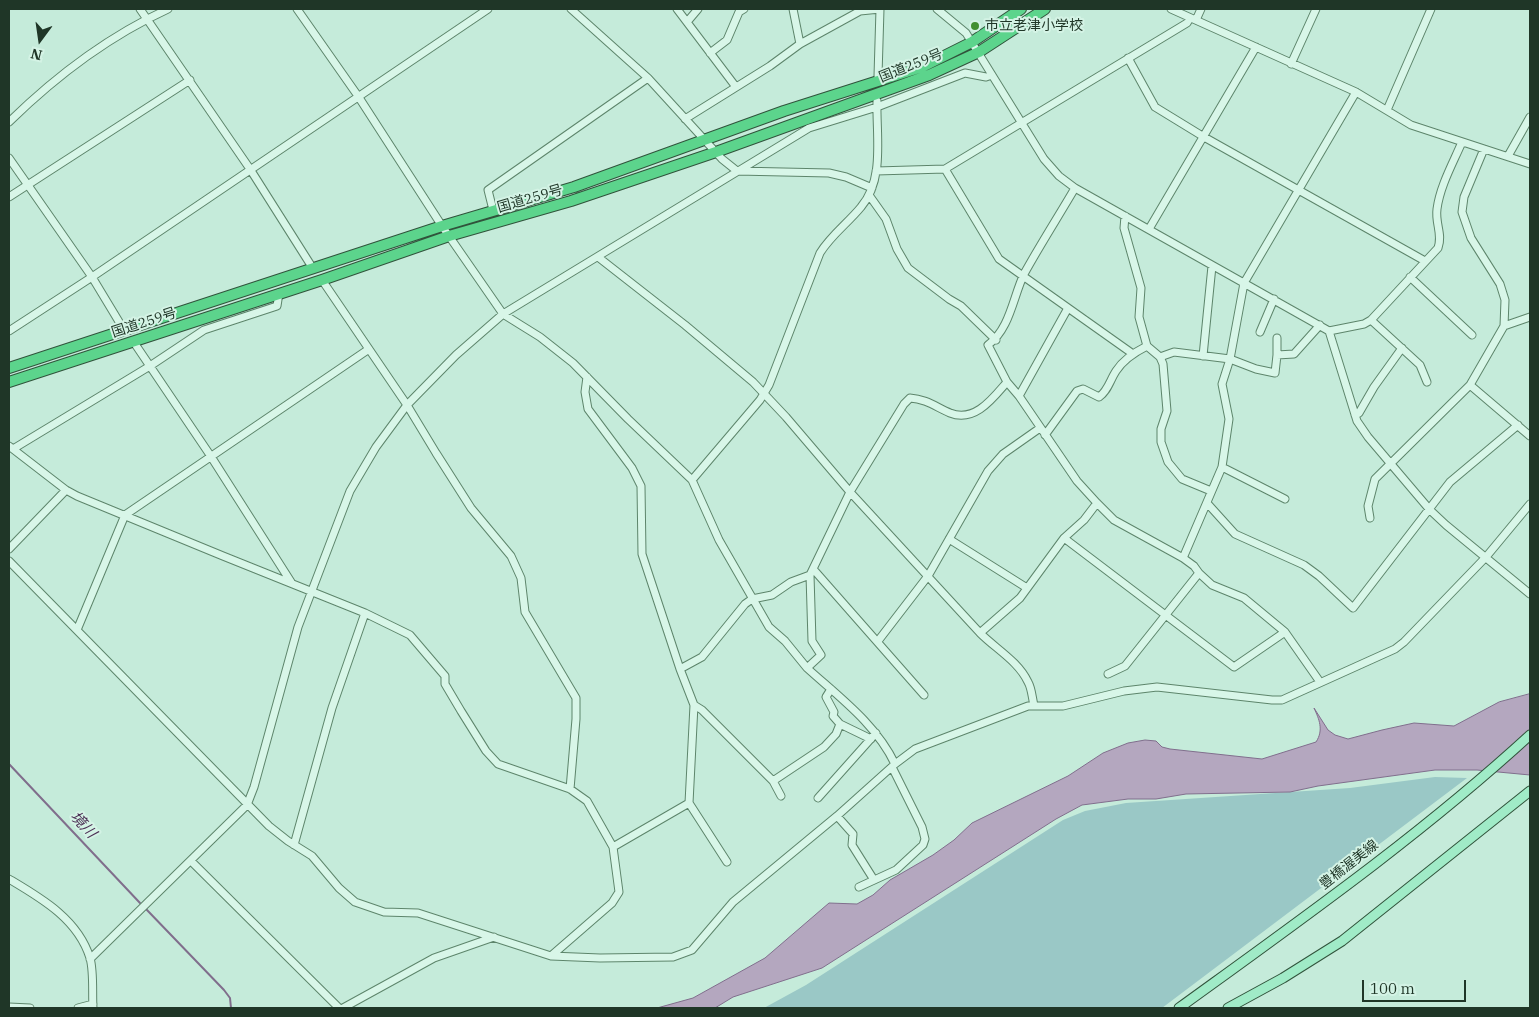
<!DOCTYPE html>
<html>
<head>
<meta charset="utf-8">
<style>
  body { margin:0 }
  #map { position:relative; width:1539px; height:1017px; overflow:hidden; background:#c5ebda; font-family:"IBM Plex Serif",serif }
  canvas { display:block }
  .frame { position:absolute; inset:0; border:10px solid #1f3627; pointer-events:none }
  .north { position:absolute; left:15px; top:15px; width:50px; height:50px; -webkit-text-stroke:4px #d4f3e5; paint-order:stroke; rotate:194deg; font-size:14px; font-weight:700; line-height:20px; text-align:center; color:#1f3627 }
  .north::after { content:''; display:block; margin:auto; width:18px; height:22px; background:#1f3627; clip-path:polygon(50% 0,100% 100%,50% 72%,0 100%) }
  .scale { position:absolute; left:1362px; top:980px; width:104px; height:22px; box-sizing:border-box; border:2px solid #1f3627; border-top:0; padding-left:6px; font-size:15px; line-height:18px; white-space:nowrap; color:#1f3627; -webkit-text-stroke:4px #d4f3e5; paint-order:stroke }
</style>
</head>
<body>
<div id="map">
<canvas width="1539" height="1017"></canvas>
<div class="frame"></div>
<div class="north">N</div>
<div class="scale">100 m</div>
</div>
<script>
const c = document.querySelector('canvas').getContext('2d');
c.lineJoin = 'round';
function fill(path, color) { c.fillStyle = color; c.fill(path, 'evenodd'); }
function strokePath(path, color, width, dash) { c.strokeStyle = color; c.lineWidth = width; c.lineCap = dash ? 'butt' : 'round'; c.setLineDash(dash || []); c.stroke(path); }
function label(font, color, halo, rows, align = 'center') {
  c.font = font + ' "IBM Plex Serif","Noto Sans JP",serif'; c.lineWidth = 4; c.setLineDash([]); c.textBaseline = 'middle'; c.strokeStyle = halo; c.fillStyle = color; for (const [text, x, y, turn = 0] of rows) {
    c.save(); c.translate(x, y); c.rotate((+turn || 0) * Math.PI / 180); c.textAlign = isNaN(turn) ? turn : align; if (halo) c.strokeText(text, 0, 0); c.fillText(text, 0, 0); c.restore();
  }
}
fill(new Path2D(`
  M1435 777 1467 778 1162 1008H764L806 985 1063 820 1085 811 1126 803 1350 788Z`), '#9ac8c6');
const water = new Path2D(`
  M1530 694V775L1477 770H1435L1318 786 1290 792 1186 794 1156 799H1128L1082 805 1056 819 822 968 733 997 715 1008H657L693 998 765 958 829 903 857 904 873 895 890 880 933 855 954 840 972 823 1068 776 1103 753 1128 743 1145 740 1156 741 1162 747 1170 749 1262 759 1316 742C1324 730 1319 719 1314 708L1328 730 1335 735 1348 739 1382 730 1414 723 1454 726 1499 702Z`);
fill(water, '#b4a7bf');
strokePath(water, '#806e8c', 1);
strokePath(new Path2D(`
  M9 764 140 903
  M146 909 224 990 230 998 231 1008`), '#806e8c', 2);
const minor = new Path2D(`
  M140 9 250 169 312 267
  M297 9 358 96 442 226 503 314 540 337 573 363 628 419 692 480 719 540 769 627 785 641 807 668
  M571 9 648 78 722 159 737 171 829 173 846 177 872 188
  M677 9 736 87
  M793 9 800 44
  M937 9 966 33 1044 159 1059 176 1075 188 1329 331 1357 421 1368 437 1430 510 1446 525 1530 594
  M1171 9 1356 92 1411 125 1530 164
  M1196 20 1201 9
  M687 22 698 9
  M710 53 727 40 739 12 744 9
  M1128 58 1155 107 1204 137 1425 261
  M1291 64 1316 9
  M878 76 880 9
  M1387 110 1431 9
  M685 119 770 66 800 44 860 11 880 9
  M9 122C55 77 109 36 168 9
  M1508 156 1530 117
  M9 158 92 277 124 330
  M945 169 999 259 1133 354
  M876 171 945 169 1187 23 1190 18
  M1075 188C1058 217 1040 245 1024 274 1013 297 1010 329 988 345L1007 382 1019 396 1077 481 1097 503 1114 520 1183 558 1194 566 1199 573 1212 585 1244 598 1285 632 1320 682
  M869 195 886 219 897 249 908 268 949 299 961 306 996 340
  M9 197 190 80
  M493 210 488 190 648 78
  M1125 216 1124 228 1141 288 1139 317 1147 346 1160 357 1174 352 1230 359 1256 369 1275 373 1277 355V338
  M1149 229 1256 47
  M598 257 685 325 753 382 786 417 850 492 980 633C996 649 1018 661 1028 682 1032 689 1032 698 1034 705
  M1410 277 1472 335
  M322 280 407 405 436 453 471 508 511 556 521 578 525 612 576 698V719L570 789
  M1371 320 1420 365 1427 382
  M1504 326 1530 317
  M9 331 92 277 488 9
  M1329 331 1364 324 1371 320 1438 248C1443 234 1435 224 1437 209 1440 186 1453 163 1462 142
  M1260 332 1274 299
  M133 341 210 455 291 582
  M1277 355 1294 354 1320 325
  M1203 356 1212 266
  M1160 357 1163 364 1167 411 1161 429V442L1168 462 1182 479 1211 491
  M587 377 585 392 588 409 632 468 641 486 642 554 680 669 694 705 689 803 613 847
  M1470 385 1530 436
  M1019 396 1068 308
  M1355 415 1359 413 1374 387 1402 348
  M1045 435 1077 391 1083 389 1099 397C1108 391 1110 380 1116 371 1123 360 1135 352 1147 346
  M9 446 66 490 77 496 223 556 365 613 410 635 445 676V684L461 711 486 751 498 764 570 789 587 801 613 847 619 892 612 903 551 956 418 913 384 912 355 902 339 888 312 856 288 841 269 826 9 561
  M13 449 150 366 204 330 277 306 279 293
  M1222 467 1285 499
  M692 480 760 400 769 385 820 253C831 235 848 223 861 207 885 179 876 136 877 101
  M1207 503 1235 534 1304 565 1319 576 1353 608 1450 482 1518 425
  M1370 518 1368 506 1375 479 1470 385 1504 326 1505 300 1500 284 1471 238 1462 212 1464 197 1484 149
  M1064 538 1234 667 1285 632
  M949 539 1027 588
  M9 549 66 490
  M1183 558 1222 467 1229 419 1222 384 1230 359 1244 283 1356 92
  M814 570 924 695
  M77 630 125 515 369 349
  M980 633 1020 598 1064 538 1084 520 1097 503
  M878 641 928 576 988 471 1003 454 1040 428
  M680 669 702 657 745 604 752 599 772 595 791 582 810 575
  M1108 674 1125 666 1199 573
  M831 689 826 697 834 712 833 716 840 724 871 739
  M694 705 702 710 773 781 781 796
  M895 764C876 724 839 697 807 668L821 655 812 641 810 575 850 492 904 404 910 398C926 399 936 407 950 413 975 423 993 398 1007 382
  M773 781 824 747 836 734 840 724
  M818 798 876 733
  M689 803 727 862
  M837 816 853 834 852 845 874 880
  M294 845 332 708 365 613
  M191 861 339 1008
  M9 879C41 898 78 919 90 958 94 972 92 993 93 1008
  M859 887 896 870 923 845 925 839 922 827 892 767
  M551 956 600 958 673 957 692 950 733 902 837 816 895 764 915 749 1028 706H1063L1124 691 1157 687 1272 700H1282L1395 649 1404 642 1486 557 1530 504
  M90 959 247 805 254 787 298 627 350 491 376 447 407 405 456 355 503 314 809 128 877 107 965 73 986 77 992 75
  M9 1007 30 1008
  M78 1008 93 1004
  M343 1008 434 958 494 937`);
const major = new Path2D(`
  M1179 1008C1299 921 1421 835 1530 735
  M1228 1008 1283 978 1342 941 1530 791`);
const highway = new Path2D(`
  M9 368 442 226 574 187 784 111 922 67 972 42 1021 9
  M9 382 322 280 449 236 571 201 716 152 929 75 979 52 1045 9`);
strokePath(minor, '#5d856b', 9);
strokePath(major, '#30533b', 11);
strokePath(highway, '#30533b', 12);
strokePath(minor, '#d8f6e8', 7);
strokePath(major, '#a0ebc7', 9);
strokePath(highway, '#5cd48c', 10);
for (const [x, y, r, color] of [
  [975,26,5,"#418f31"]
]) { const dot = new Path2D(); dot.arc(x, y, r, 0, 2 * Math.PI); c.fillStyle = color; c.fill(dot); strokePath(dot, '#d4f3e5', 2); }
label('14px', '#1f3627', '#d4f3e5', [
  ["市立老津小学校",985,26]
], 'left');
label('14px', '#1f3627', '#d4f3e5', [
  ["国道259号",911,66,-22],
  ["国道259号",530,199,-16],
  ["国道259号",144,323,-18],
  ["豊橋渥美線",1349,865,-38]
]);
label('italic 15px', '#4c3055', '#d4f3e5', [
  ["境川",83,825,47]
]);
</script>
</body>
</html>
